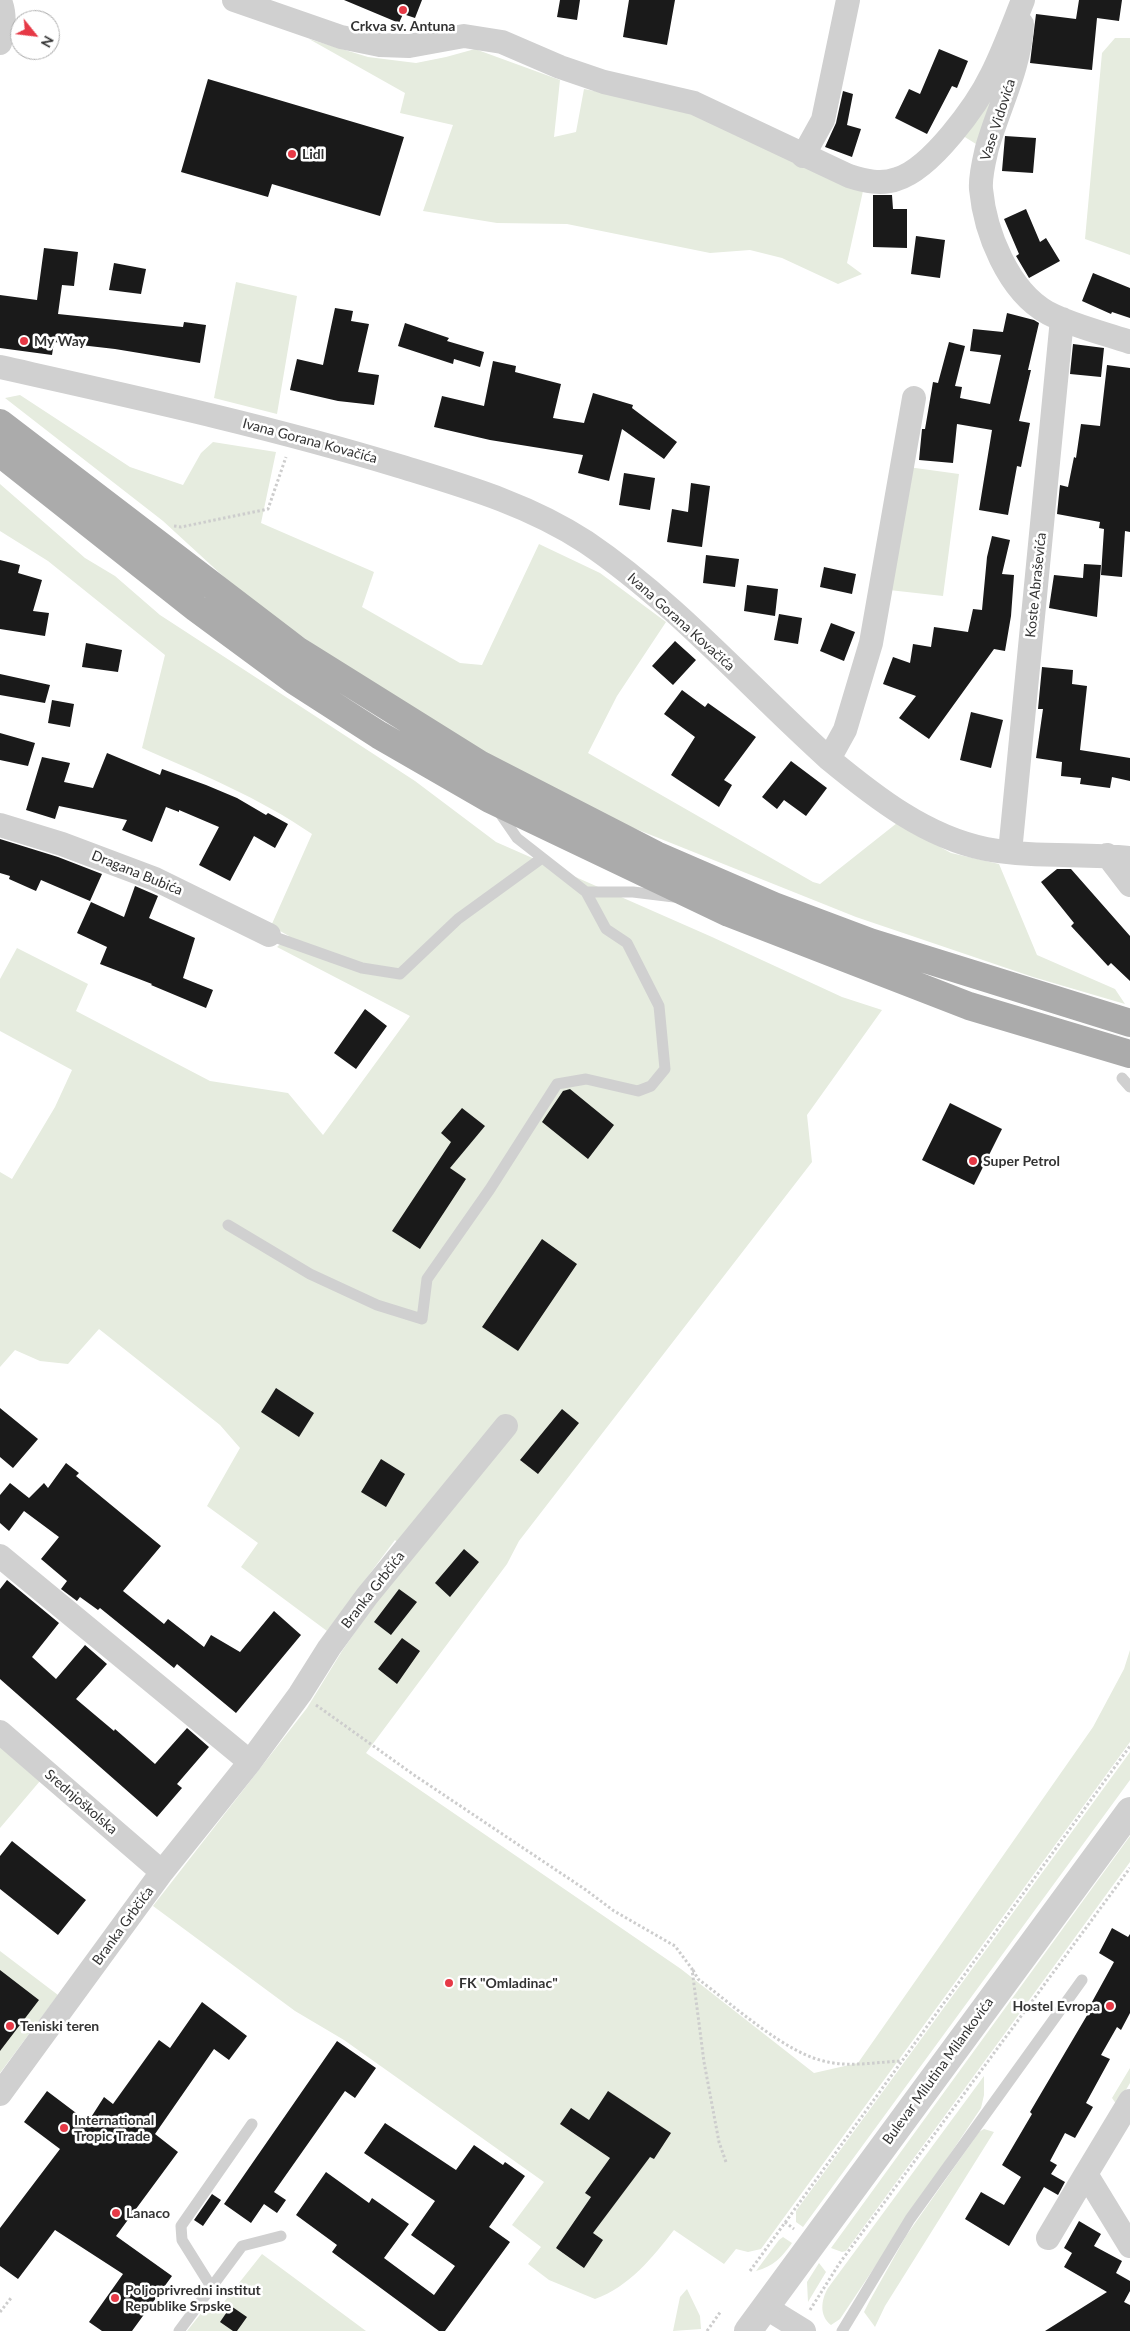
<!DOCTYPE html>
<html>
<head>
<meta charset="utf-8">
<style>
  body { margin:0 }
  #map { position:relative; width:1130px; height:2331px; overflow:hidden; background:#fff; font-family:Lato,sans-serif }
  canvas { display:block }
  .north { position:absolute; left:10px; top:10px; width:50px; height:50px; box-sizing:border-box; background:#fff; border:1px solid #adadad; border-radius:50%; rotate:119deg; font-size:14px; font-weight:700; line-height:20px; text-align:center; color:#333 }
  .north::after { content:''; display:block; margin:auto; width:18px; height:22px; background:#e63946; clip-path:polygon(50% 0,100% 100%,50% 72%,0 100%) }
</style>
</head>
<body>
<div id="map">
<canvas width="1130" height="2331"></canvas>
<div class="north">N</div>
</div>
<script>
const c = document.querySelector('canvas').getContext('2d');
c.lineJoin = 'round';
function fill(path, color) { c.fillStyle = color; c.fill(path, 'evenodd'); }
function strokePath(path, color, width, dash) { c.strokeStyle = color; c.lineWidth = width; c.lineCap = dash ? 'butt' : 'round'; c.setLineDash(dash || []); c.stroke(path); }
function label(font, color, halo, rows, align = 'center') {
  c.font = font + ' Lato,sans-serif'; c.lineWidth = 5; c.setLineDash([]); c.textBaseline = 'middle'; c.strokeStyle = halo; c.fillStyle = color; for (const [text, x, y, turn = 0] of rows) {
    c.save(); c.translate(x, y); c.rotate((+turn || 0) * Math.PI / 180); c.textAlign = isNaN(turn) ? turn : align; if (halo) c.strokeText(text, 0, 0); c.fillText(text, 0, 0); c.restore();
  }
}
fill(new Path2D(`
  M1015 36 976 144 960 134Z
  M1115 38H1130V255L1085 239 1102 53Z
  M309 39 368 57 416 63 446 57 475 49 560 80 554 137 576 132 584 89 673 106 863 191 847 263 862 274 838 284 782 258 750 250 710 253 567 224 497 223 423 211 453 125 400 113 405 93Z
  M236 282 297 296 277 414 214 398Z
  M20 395 130 467 183 485 201 453 213 442 276 452 261 523 374 572 362 607 460 663 482 665 539 544 600 573 666 622 617 696 588 753 813 882 820 884 897 823 951 853 999 864 1037 955 1115 989 1125 1004 1033 977 856 917 586 809 432 722 349 669 248 599 163 521 5 398Z
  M908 467 959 474 943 596 889 590Z
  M0 484 85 558 115 576 160 615 415 781 496 842 712 937 842 997 882 1010 807 1115 812 1162 519 1541 507 1564 366 1753 681 1969 814 2073 858 2063 1093 1727 1124 1669 1130 1650V1742L761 2249 748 2252 736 2249 724 2264 674 2230C653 2257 629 2287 595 2299L549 2280 528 2264 541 2247 512 2225 544 2182 344 2040 295 2011 153 1906 307 1708 342 1651 409 1555 395 1540 327 1631 241 1567 258 1543 207 1506 240 1448 220 1425 99 1329 68 1364 40 1361 15 1350 0 1367V1172L12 1179 55 1107 72 1070 0 1031V979L17 948 88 984 76 1011 210 1081 288 1093 323 1135 410 1016 277 947 289 936 271 926 312 834C260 798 199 773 142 748L165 655 48 561 0 531Z
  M0 1745 40 1781 0 1828Z
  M1130 1752V1780L803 2227 796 2222V2211Z
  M1130 1836V1862L846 2251 842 2252 831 2248Z
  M0 1951 58 1995 0 2073Z
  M1130 2068V2083L1117 2105 1112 2098Z
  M984 2076V2095L981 2108 840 2319 831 2325C819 2316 821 2300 828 2288Z
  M984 2129 994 2132 885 2306 875 2327 864 2312 869 2302 906 2236 979 2132Z
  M783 2237 792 2243C782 2257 774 2266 756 2271L779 2240Z
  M262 2254 366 2331H187L210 2302 220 2307Z
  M819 2263 826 2272 808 2302 807 2282Z
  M687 2289 700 2316 701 2329 673 2331 680 2297Z`), '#e6ecdf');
fill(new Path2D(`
  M344 0H422L415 18 403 14 399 23Z
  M560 0H580L577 20 557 17Z
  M629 0H675L667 45 623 37Z
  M1079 0H1122L1119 21 1097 18 1092 70 1030 63 1036 14 1076 19Z
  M939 49 968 61 957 88 952 86 927 134 895 118 909 89 920 94Z
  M208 79 404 137 380 216 272 184 268 197 181 172Z
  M843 91 853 94 847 125 861 129 852 157 825 147 836 123Z
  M1005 136 1036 138 1033 173 1002 171Z
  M873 195H892L893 209H907V248L873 247Z
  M1026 209 1040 242 1046 238 1060 261 1029 278 1016 256 1019 254 1004 219Z
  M916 236 945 240 940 278 911 274Z
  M44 248 78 252 74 286 62 285 58 314 183 327 184 322 206 325 200 363 115 349 54 342 52 355 0 348V295L37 300Z
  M114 263 146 269 141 294 109 290Z
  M1093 273 1130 288V318L1112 312 1111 314 1082 301Z
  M335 308 353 311 351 321 369 324 358 372 379 375 374 405 338 401 290 390 297 359 323 365Z
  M1007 313 1034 320 1039 323 1028 370H1031L1019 421 1030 423 1021 467 1017 466 1008 515 979 510 992 430 957 424 953 463 919 460 922 429H925L933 382 938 383 949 342 965 346 955 386 962 387 960 398 990 404 1001 355 970 351 973 329 1003 332Z
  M405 323 449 338 447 341 484 352 480 367 454 359 453 364 398 346Z
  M1073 344 1104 348 1101 377 1070 374Z
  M493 361 516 366 515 372 561 384 553 418 584 423 593 393 633 405 632 408 677 442 664 459 622 429 609 481 578 473 583 455 490 440 434 427 442 396 484 406Z
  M1107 365 1130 368V532L1125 531 1122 577 1101 575 1104 529 1099 528 1100 522 1057 514 1060 485 1068 487 1074 457 1076 458 1081 424 1100 426Z
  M624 473 655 478 650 510 619 505Z
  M691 483 710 486 702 547 667 542 672 509 688 512Z
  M992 536 1010 540 1002 574 1014 575 1011 616 1005 651 994 649 929 739 899 718 916 696 883 684 893 657 910 663 913 644 931 647 934 627 968 632 973 609 982 610 987 557Z
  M706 555 739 559 735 587 703 583Z
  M0 560 20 565 18 573 42 580 33 611 49 613 45 636 0 629Z
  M1084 564 1101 565 1097 617 1049 608 1054 575 1083 578Z
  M824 567 856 574 852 594 820 587Z
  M747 585 778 589 775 616 744 611Z
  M779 614 802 618 798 644 774 640Z
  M831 623 855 632 844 661 820 651Z
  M675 641 696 660 673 685 652 666Z
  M86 643 122 650 118 672 82 667Z
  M1042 667 1073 670 1072 684 1087 686 1080 750 1130 758V781L1112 777 1110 788 1080 784 1081 778 1061 776 1062 762 1036 758 1043 709H1038Z
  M0 674 50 685 45 703 0 695Z
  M682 690 705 707 708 703 756 737 724 780 732 785 719 807 671 775 695 737 664 714Z
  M52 700 74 704 70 727 48 723Z
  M971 712 1003 720 991 768 960 760Z
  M0 733 35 743 28 766 0 760Z
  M107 753 160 775 162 769 206 785 237 798 266 815 268 813 288 824 275 848 254 836 230 881 199 865 219 827 179 810V812L166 807 152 842 122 830 127 820 59 806 55 819 26 810 42 757 70 763 64 782 93 788Z
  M791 761 827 788 806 816 784 800 777 809 762 797Z
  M0 839 58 857 102 874 90 901 41 880 36 891 9 879 10 876 0 873Z
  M1057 869H1071L1130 936V981L1111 963 1108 966 1071 926 1074 923 1041 882Z
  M135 886 158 896 149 918 195 938 183 978 213 990 206 1008 151 985 152 984 100 964 107 947 77 933 91 902 124 917Z
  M365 1009 387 1026 356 1069 334 1053Z
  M570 1089 614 1125 588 1159 542 1122 563 1091Z
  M950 1103 1002 1129 974 1185 922 1160Z
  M462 1108 485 1126 450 1168 466 1179 420 1249 392 1231 451 1142 441 1133Z
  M542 1239 577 1264 518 1351 482 1327Z
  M276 1388 314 1413 299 1437 261 1412Z
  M0 1408 38 1439 13 1468 0 1457Z
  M562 1409 579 1423 538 1474 520 1460Z
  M381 1459 405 1474 386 1507 361 1492Z
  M66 1463 79 1473 76 1476 161 1546 123 1591 164 1624 168 1619 204 1647 211 1635 240 1652 274 1611 301 1635 236 1713 177 1664 174 1668 100 1608 98 1610 80 1597 77 1601 61 1589 67 1581 41 1559 59 1537 24 1511 9 1531 0 1523V1495L10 1483 29 1498 44 1483 48 1488Z
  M464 1549 479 1562 450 1597 435 1583Z
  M7 1580 59 1623 32 1657 56 1679 85 1645 107 1664 76 1699 114 1731 115 1729 155 1764 187 1728 209 1747 177 1784 182 1788 157 1817 0 1679V1589Z
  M399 1589 417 1602 391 1635 374 1622Z
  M402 1638 420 1651 397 1684 378 1669Z
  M12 1841 86 1900 58 1935 0 1889V1856Z
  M1112 1928 1128 1937 1130 1934V2013L1121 2030 1117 2027 1101 2055 1110 2059 1086 2103 1093 2107 1075 2138 1065 2133 1050 2161 1057 2165 1051 2174 1065 2182 1058 2195 1044 2187 1009 2246 965 2219 981 2192 1004 2205 1021 2177 1002 2165 1032 2114 1030 2112 1089 2012 1087 2011 1114 1962 1099 1953Z
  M0 1970 39 2000 0 2051Z
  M202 2002 247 2036 229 2060 214 2049 155 2134 178 2152 116 2236 172 2276 132 2331H102L89 2322 123 2274 55 2230 18 2279 0 2266V2228L60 2149 24 2122 47 2091 88 2122 104 2097 113 2104 159 2040 170 2048Z
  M337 2041 376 2068 355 2098 345 2091 274 2192 286 2200 277 2213 264 2204 251 2223 224 2204Z
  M608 2091 671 2133 654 2159 650 2157 593 2233 603 2240 584 2268 556 2248 591 2197 585 2193 610 2158 560 2124 571 2108 589 2120Z
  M385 2123 456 2170 474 2145 503 2165 505 2162 525 2176 489 2227 510 2242 445 2331H439L332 2252 337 2245 296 2215 326 2172 369 2203 372 2198 409 2224 384 2258 434 2295 455 2266 411 2235 435 2201 364 2153Z
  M212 2194 221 2200 203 2226 194 2220Z
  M1079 2221 1101 2234 1094 2246 1122 2261 1116 2273 1130 2281V2291L1124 2302 1130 2305V2331H1045L1107 2292 1064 2267 1072 2253 1064 2248Z
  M231 2306 247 2317 237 2331H233L220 2322Z`), '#1a1a1a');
strokePath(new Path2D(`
  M174 526 181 527 268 509 286 457
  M316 1705 414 1775 586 1890 614 1911 675 1946 692 1969 704 2062 719 2142 726 2162
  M693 1970 698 1979C732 2004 787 2055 828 2062 851 2067 878 2062 901 2061
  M785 2222 794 2229
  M750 2271 1130 1746
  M810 2310 839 2264 1130 1868
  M0 2312 11 2298
  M707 2331 721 2311`), '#cdcdcd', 3, [2.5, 2.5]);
strokePath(new Path2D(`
  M586 892H633L674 897
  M269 935 362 968 400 974 458 919 542 858
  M1122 1078 1130 1087
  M228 1225 310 1274 377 1305 422 1319 427 1279 490 1189 557 1084 586 1079 638 1091 651 1086 665 1069 659 1006 627 943 606 929 586 892 517 838 497 809
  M212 2288 182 2240 181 2226 252 2124
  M179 2331 242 2246 281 2236
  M842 2331 910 2219 1082 1980`), '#d0d0d0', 11);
strokePath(new Path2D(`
  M234 0 341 37 380 45 409 46 464 36 502 42 560 67 604 82 694 103 849 176C865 181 881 185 897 179 931 169 977 105 992 74 1004 50 1013 25 1023 0
  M0 1C6 15 4 29 0 43
  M1022 24C1020 68 999 106 987 148 984 161 980 176 981 189 985 232 1008 291 1048 313 1073 326 1103 333 1130 342
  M803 156 823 120 848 0
  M0 367C134 397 268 426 399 466 464 486 528 504 586 542 676 603 748 686 829 759 875 797 926 837 986 849 1033 858 1083 853 1130 858
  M829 759 845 730 871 643 914 398
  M0 825 62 844 155 879 269 935
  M1010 852 1062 319
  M1107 855 1130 885
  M0 1556 250 1762
  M0 1732 162 1872
  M0 2094 162 1872 250 1762 300 1694 329 1648 367 1596 506 1426
  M1130 2101 1086 2174 1130 2246
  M1048 2238 1086 2174
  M765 2307 804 2331`), '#d0d0d0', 24);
strokePath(new Path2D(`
  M748 2331 1130 1811`), '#d0d0d0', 28);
strokePath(new Path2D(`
  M0 423 297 650 481 765 656 855 774 906 870 942 1130 1023
  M0 453 196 608 295 681 379 735 490 799 729 913 969 1006 1130 1054`), '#ababab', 28);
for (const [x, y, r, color] of [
  [403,10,5,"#e63946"],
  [292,154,5,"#e63946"],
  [24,341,5,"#e63946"],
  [973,1161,5,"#e63946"],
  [449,1983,5,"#e63946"],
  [1110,2006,5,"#e63946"],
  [10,2026,5,"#e63946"],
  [64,2128,5,"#e63946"],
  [116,2213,5,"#e63946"],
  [115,2298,5,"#e63946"]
]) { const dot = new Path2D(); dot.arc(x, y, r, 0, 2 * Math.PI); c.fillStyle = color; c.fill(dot); strokePath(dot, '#fff', 2); }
label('bold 14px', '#333', '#fff', [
  ["Crkva sv. Antuna",403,26,"center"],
  ["Lidl",302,154],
  ["My Way",34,341],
  ["Super Petrol",983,1161],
  ["FK \"Omladinac\"",459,1983],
  ["Hostel Evropa",1100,2006,"right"],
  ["Teniski teren",20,2026],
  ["International",74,2120],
  ["Tropic Trade",74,2136],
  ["Lanaco",126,2213],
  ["Poljoprivredni institut",125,2290],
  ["Republike Srpske",125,2306]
], 'left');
label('14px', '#333', '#fff', [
  ["Vase Vidovića",998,120,-72],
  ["Ivana Gorana Kovačića",310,441,15],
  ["Koste Abraševića",1036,585,-84],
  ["Ivana Gorana Kovačića",681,622,42],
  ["Dragana Bubića",137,873,22],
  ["Branka Grbčića",373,1590,-52],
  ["Srednjoškolska",81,1802,41],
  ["Branka Grbčića",123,1926,-54],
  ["Bulevar Milutina Milankovića",938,2071,-54]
]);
</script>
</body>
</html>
